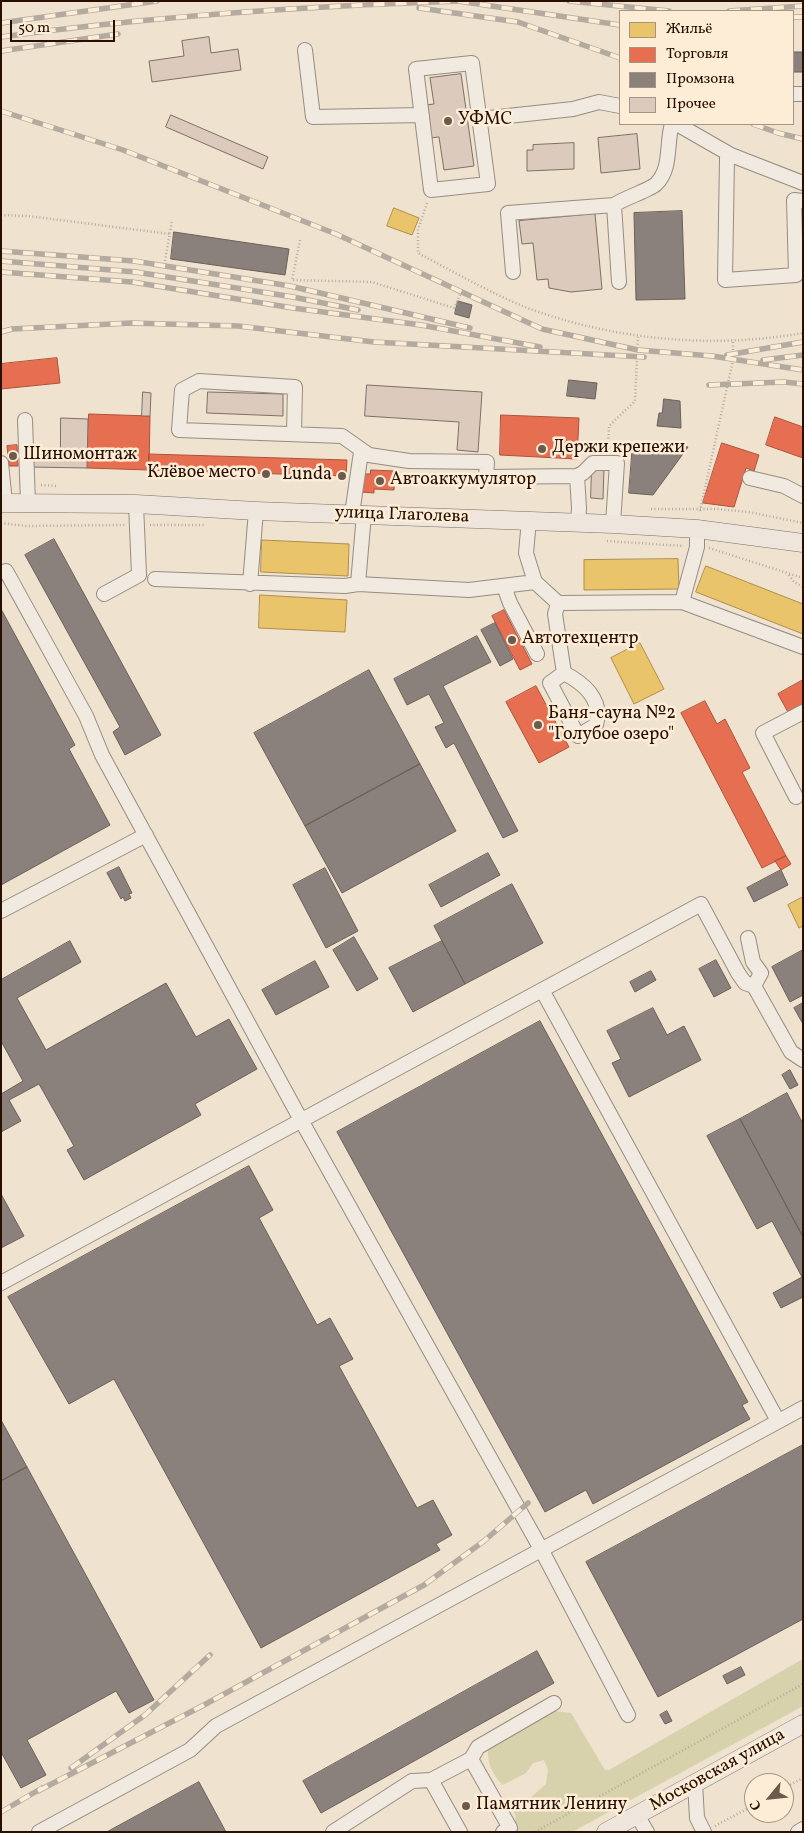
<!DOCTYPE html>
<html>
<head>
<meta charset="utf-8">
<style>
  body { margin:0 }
  #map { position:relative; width:804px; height:1833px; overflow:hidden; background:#efe2cf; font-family:Vollkorn,serif }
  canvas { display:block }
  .frame { position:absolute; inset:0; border:2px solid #280f02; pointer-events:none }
  .legend { position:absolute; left:619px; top:10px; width:175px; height:115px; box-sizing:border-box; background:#fdedd7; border:1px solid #a89482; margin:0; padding:6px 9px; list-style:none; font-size:15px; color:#280f02 }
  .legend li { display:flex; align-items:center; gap:10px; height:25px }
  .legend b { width:25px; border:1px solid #a89482 }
  .north { position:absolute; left:744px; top:1773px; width:50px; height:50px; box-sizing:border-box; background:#fdedd7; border:1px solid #a89482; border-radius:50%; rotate:242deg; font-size:14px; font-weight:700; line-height:20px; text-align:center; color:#280f02 }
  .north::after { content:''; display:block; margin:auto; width:18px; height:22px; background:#6e594a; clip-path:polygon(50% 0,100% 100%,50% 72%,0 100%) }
  .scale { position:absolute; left:10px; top:20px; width:105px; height:22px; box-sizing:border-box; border:2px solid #280f02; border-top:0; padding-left:6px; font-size:15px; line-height:18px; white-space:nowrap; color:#280f02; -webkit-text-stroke:4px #fdedd7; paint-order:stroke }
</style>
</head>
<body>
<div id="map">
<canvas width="804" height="1833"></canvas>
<div class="frame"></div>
<ul class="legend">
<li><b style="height:14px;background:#e9c46a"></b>Жильё</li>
<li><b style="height:14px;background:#e76f51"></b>Торговля</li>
<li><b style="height:14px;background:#8a817c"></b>Промзона</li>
<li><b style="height:14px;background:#dccabc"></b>Прочее</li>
</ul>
<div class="north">С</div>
<div class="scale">50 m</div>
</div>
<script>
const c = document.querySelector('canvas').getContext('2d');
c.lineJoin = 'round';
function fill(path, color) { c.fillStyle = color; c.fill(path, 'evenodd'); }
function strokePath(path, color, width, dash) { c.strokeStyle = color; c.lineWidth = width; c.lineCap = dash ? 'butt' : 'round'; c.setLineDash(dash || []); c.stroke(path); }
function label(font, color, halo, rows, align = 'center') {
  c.font = font + ' Vollkorn,serif'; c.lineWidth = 5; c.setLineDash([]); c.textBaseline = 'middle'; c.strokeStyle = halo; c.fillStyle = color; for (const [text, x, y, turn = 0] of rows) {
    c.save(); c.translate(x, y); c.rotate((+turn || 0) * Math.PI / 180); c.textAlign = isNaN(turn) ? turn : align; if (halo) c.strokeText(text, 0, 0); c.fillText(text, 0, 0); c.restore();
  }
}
fill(new Path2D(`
  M803 1659V1706L572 1832H512L516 1817 509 1800 529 1799 546 1784 548 1770 544 1760 533 1763 526 1773 503 1785C493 1776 487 1762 488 1750L555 1711 571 1713 605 1770H609Z`), '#d7d1ac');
const homes = new Path2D(`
  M394 208 419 218 412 235 387 226Z
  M262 540 349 544 348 576 261 572Z
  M678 559 679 589 584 590V560Z
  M706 566 803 604V634L696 592Z
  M260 595 347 600 345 632 259 628Z
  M640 643 664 689 634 704 611 658Z
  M803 897V926L799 928 788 905Z`);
fill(homes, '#e9c46a');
strokePath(homes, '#af8e4b', 1);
const shops = new Path2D(`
  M799 215H803V284Z
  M57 358 60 383 1 389V364Z
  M89 414 150 416 149 470 87 468Z
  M501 415 579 418 577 459 500 455Z
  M775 417 803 427V458L766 445Z
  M722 443 759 455 754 471 746 468 734 507 703 503Z
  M17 445 18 466H9L7 446Z
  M149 454 347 460 346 476 149 470Z
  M371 470 395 471 394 490 374 489V493L361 492 363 474H370Z
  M504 610 532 664 520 670 492 616Z
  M803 680V707L789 714 778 694Z
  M536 686 569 747 539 763 506 702Z
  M705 701 717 724 725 719 750 768 742 772 786 856 762 868 681 713Z
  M786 856 791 864 781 870 775 861Z`);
fill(shops, '#e76f51');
strokePath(shops, '#ae5239', 1);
const industry = new Path2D(`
  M793 52H803V72H793Z
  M682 211 685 299 636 300 634 213Z
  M174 232 289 249 285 275 171 259Z
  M458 301 472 305 469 318 455 314Z
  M569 380 597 383 595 399 567 396Z
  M664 399 680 401 681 428 657 426 659 413H662Z
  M633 443 688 447 653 495 629 493Z
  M54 539 161 735 125 755 113 732 120 727 25 555Z
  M1 609 75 745 69 749 110 825 1 885Z
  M495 623 513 659 500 666 481 630Z
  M477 636 491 662 443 686 518 831 503 838 454 743 446 748 435 727 444 723 429 694 407 705 394 679Z
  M369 670 420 764 305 826 254 733Z
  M420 764 456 831 342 893 305 826Z
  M488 853 500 875 441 907 429 885Z
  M119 867 132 893 129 894 131 898 125 901 123 897 121 899 107 873Z
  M325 868 358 931 326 948 293 885Z
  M781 870 788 885 754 902 747 888Z
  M512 884 543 943 465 984 434 926Z
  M354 937 378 979 357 991 333 950Z
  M70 941 81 962 17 998 46 1050 166 983 196 1037 229 1019 257 1069 195 1104 201 1115 84 1180 67 1150 74 1146 39 1084 9 1100 21 1121 1 1132V1094L23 1081 1 1041V980Z
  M442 941 465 984 413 1012 389 968Z
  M803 950V995L790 1002 772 967Z
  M716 960 731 988 714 997 699 969Z
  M315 961 329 987 276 1015 262 990Z
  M651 971 656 980 635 992 630 982Z
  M803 1003V1024L794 1008Z
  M653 1008 667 1035 684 1026 701 1060 629 1097 612 1063 621 1059 607 1031Z
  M540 1021 748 1402 742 1405 750 1419 593 1504 586 1490 545 1512 337 1132Z
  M790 1070 798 1085 790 1089 782 1075Z
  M787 1093 803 1124V1237L740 1119Z
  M740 1119 803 1237V1297L781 1308 773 1293 802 1277 772 1221 757 1229 707 1136Z
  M249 1166 273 1210 259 1218 317 1325 330 1318 353 1359 339 1366 417 1508 433 1500 452 1535 436 1544 440 1550 261 1648 114 1379 69 1404 8 1297Z
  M1 1194 24 1236 1 1248Z
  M1 1420 27 1467 1 1481Z
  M803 1445V1619L658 1697 586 1562Z
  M27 1467 154 1700 129 1713 116 1691 27 1740 46 1775 21 1788 1 1752V1481Z
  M537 1651 554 1683 321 1813 303 1781Z
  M741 1667 745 1675 727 1684 723 1676Z
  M667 1711 672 1721 665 1724 660 1715Z
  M199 1782 226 1832H107Z`);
fill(industry, '#8a817c');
strokePath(industry, '#6d5f57', 1);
const building = new Path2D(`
  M209 37 211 53 238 49 241 70 152 82 149 61 184 56 182 41Z
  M461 74 474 166 444 170 439 137 430 138 426 105 434 104 430 78Z
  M171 115 268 157 263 169 166 127Z
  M637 134 640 169 601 173 598 138Z
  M574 143V169L527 171V150H533V145Z
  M595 214 602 289 571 292 549 288 548 279 537 280 533 243 522 244 519 221Z
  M367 385 482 392 478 452 457 450 459 422 365 416Z
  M143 392 151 393 150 416H142Z
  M208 392 283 394V416L207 413Z
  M61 418 88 419 87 468 32 467 33 453 60 454Z
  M592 467H604L603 499 591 498Z`);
fill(building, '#dccabc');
strokePath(building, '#7b7065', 1);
const minor = new Path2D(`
  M305 50 313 117 422 115
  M472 63 488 184 431 190 416 69Z
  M793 94H803
  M480 119 573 109 599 102 620 106
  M677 124 731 155 803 183
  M731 155 727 158 725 280 796 275 794 200 803 201
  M614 205 619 282
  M513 272 508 213 614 205C624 198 650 190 656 184 672 169 666 143 672 124
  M25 420 28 503
  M294 434 295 387 199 381 182 390 179 430 342 436 369 455 409 461 487 462 486 477 577 476 583 473 593 463H617L613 524
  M1 463 5 503
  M577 476 579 508 578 523
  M750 478 784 486 803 496
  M352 514 361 452
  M364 514 358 584 469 590 535 582 558 603 682 602 803 647
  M529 520 526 553 535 582
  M6 571 86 716 102 755 301 1120 541 1549 628 1715
  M155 579 345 586 358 584
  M250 584 256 511
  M504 586 510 603 537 654
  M104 594 139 575 136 504
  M682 602 697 547V529
  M558 603 555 614 564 673 550 683 578 736 596 725C603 700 585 684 564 673
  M796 797 763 733 803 712
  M1 911 146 835
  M748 938 753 962 761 973 754 986 745 983 738 973 701 904 542 990 778 1421
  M754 986 791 1052 803 1060
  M1 1283 542 990
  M471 1759 510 1828 503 1832
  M431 1780 460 1832
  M695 1783 697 1818 704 1832
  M637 1815 647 1832
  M39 1832 190 1750 216 1726 803 1408
  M333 1832 412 1781 431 1780 471 1759 478 1747 554 1703
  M798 1832 803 1829`);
const major = new Path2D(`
  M1 503 136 504 256 511 613 524 697 529 803 543
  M606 1832 803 1724`);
strokePath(minor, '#978c80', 16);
strokePath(major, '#7b7065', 19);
strokePath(new Path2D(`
  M427 203 418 230V253C454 272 492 294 530 309 617 340 712 349 803 333
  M1 215 28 216 170 234
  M300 240 292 280 372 282 454 308 461 293
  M165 261 172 221
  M608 449 609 426 635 401 638 337
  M41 485 58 486
  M651 509H717L749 512 803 523
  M700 511 733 360V340
  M1 523 26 526 125 525
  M150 525H205
  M607 541 684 546
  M709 548 803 578
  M789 575 794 582 803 587
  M784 1788 803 1778
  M715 1826 754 1805
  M535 1832 803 1684`), '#b3aba0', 2.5, [1, 2.5]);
strokePath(minor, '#f1eae0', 14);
strokePath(major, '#eee6dc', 18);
const rail = new Path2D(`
  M458 1 620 25
  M569 1 669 11
  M419 8 518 22 620 58
  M729 11 803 6
  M793 17H803
  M1 23 157 1
  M1 37C153 16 308 6 461 1
  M1 51 118 34
  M1 111 123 150 336 234 542 329 638 350 712 356 803 370
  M753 124 778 133 803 139
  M1 251 134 261 290 286 470 328
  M1 261 136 272 293 297 358 310
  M1 272 132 282 293 308 421 325 540 347
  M1 332 12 329 131 323 238 326 374 342 644 357
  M727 355 803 342
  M763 360 803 355
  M709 385 784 382 803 384
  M71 1768 145 1715 210 1655
  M38 1791 204 1705 424 1585 484 1541 528 1503
  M1 1812 42 1788`);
strokePath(rail, '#b3aba0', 5.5);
strokePath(rail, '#fdedd7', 4, [11]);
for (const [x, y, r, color] of [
  [448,121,5,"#6e594a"],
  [542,449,5,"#6e594a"],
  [13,456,5,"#6e594a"],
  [266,474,5,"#6e594a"],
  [342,476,5,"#6e594a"],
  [380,481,5,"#6e594a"],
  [512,640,5,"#6e594a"],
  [538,725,5,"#6e594a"],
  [466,1806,5,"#6e594a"]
]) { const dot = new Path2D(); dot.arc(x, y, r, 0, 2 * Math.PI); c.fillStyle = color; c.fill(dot); strokePath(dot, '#fdedd7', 2); }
label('18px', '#280f02', '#fdedd7', [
  ["УФМС",458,121],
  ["Держи крепежи",552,449],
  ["Шиномонтаж",23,456],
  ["Клёвое место",256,474,"right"],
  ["Lunda",332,476,"right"],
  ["Автоаккумулятор",390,481],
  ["Автотехцентр",522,640],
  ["Баня-сауна №2",548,715],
  ["\"Голубое озеро\"",548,736],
  ["Памятник Ленину",476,1806]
], 'left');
label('18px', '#280f02', '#fdedd7', [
  ["улица Глаголева",402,516,2],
  ["Московская улица",718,1771,-29]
]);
</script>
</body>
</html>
